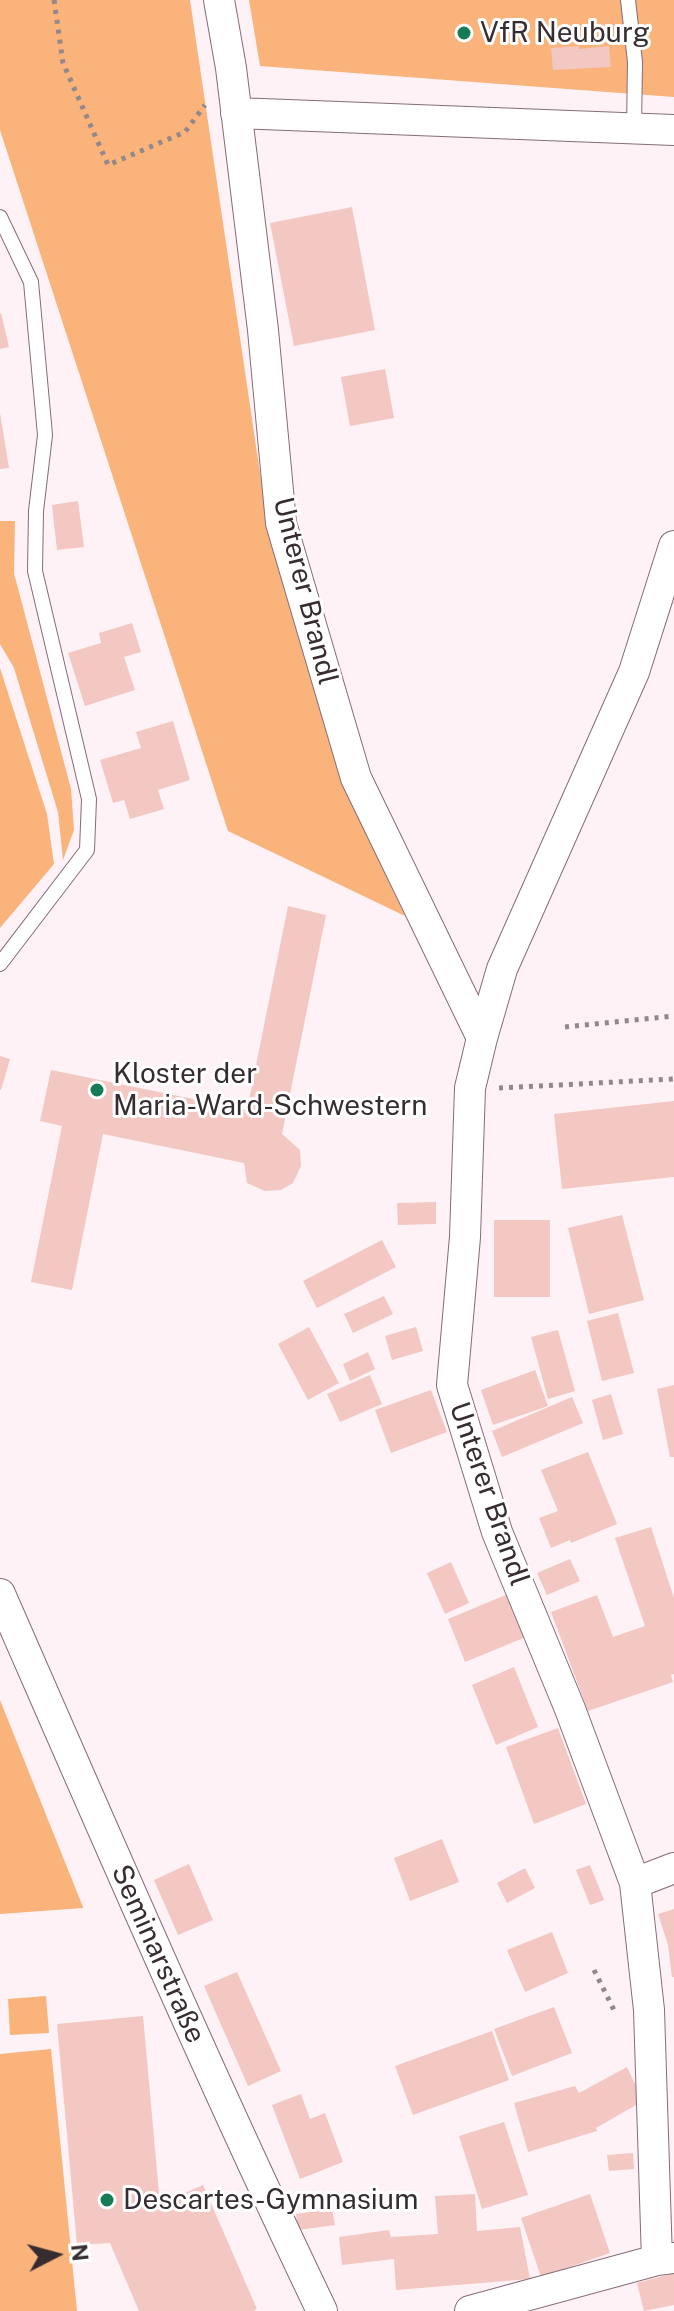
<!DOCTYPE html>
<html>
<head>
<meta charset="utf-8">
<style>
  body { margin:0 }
  #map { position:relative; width:674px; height:2311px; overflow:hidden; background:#fef2f7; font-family:"Public Sans",sans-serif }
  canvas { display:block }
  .north { position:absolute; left:16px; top:2215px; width:80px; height:80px; -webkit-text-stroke:6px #fff; paint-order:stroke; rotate:84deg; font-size:22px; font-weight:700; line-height:32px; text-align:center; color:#372d31 }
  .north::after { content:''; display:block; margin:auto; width:28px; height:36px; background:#372d31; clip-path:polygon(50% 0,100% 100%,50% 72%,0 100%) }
</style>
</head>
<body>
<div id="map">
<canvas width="674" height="2311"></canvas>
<div class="north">N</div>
</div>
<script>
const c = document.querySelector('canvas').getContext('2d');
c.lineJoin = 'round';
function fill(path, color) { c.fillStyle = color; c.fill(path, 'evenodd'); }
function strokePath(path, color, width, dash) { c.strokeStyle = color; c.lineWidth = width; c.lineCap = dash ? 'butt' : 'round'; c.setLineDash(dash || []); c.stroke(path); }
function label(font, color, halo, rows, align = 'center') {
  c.font = font + ' "Public Sans",sans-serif'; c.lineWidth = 6; c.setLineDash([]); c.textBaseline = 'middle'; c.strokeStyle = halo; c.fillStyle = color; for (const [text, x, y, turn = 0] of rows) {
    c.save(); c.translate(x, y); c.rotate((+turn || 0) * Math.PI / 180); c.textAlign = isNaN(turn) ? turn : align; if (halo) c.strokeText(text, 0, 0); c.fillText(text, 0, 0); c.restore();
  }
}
fill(new Path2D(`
  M0 0H190L268 527 342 783 405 916 228 831 0 130Z
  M249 0H674V97L260 66Z
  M0 521H15L14 573 71 789 74 830 63 860 58 812 14 668 0 644Z
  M0 668 47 814 54 864 0 928Z
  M0 1700 83 1907V1908L0 1914Z
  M46 1996 49 2033 10 2035 8 1999Z
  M51 2049 77 2311H0V2054Z`), '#f9b37b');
fill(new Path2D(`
  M579 46V49L609 46 611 67 553 70 551 48Z
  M352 207 375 330 294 346 270 223Z
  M1 313 9 347 0 349V314Z
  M385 369 394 418 350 426 341 377Z
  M0 413 9 468 0 469Z
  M78 501 84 547 57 550 52 505Z
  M132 623 141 652 124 657 135 690 85 706 68 653 101 643 99 633Z
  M173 721 190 780 158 790 164 809 130 819 124 800 113 803 100 760 141 748 136 732Z
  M288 906 326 915 282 1134 300 1150 301 1166 293 1183 281 1190 265 1191 247 1183 244 1163 103 1134 72 1290 31 1282 62 1126 40 1121 51 1070 247 1110Z
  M0 1056 10 1059 1 1090H0Z
  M674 1101V1177L562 1189 554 1114Z
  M436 1202V1224L398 1225 397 1203Z
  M622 1215 644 1300 589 1314 568 1228Z
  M494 1220H550V1297H494Z
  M382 1240 396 1267 317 1308 303 1281Z
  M384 1296 393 1314 353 1333 344 1314Z
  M618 1313 634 1373 602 1381 587 1321Z
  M309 1327 339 1383 308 1400 278 1344Z
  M416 1327 423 1351 392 1360 385 1336Z
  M558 1330 575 1391 548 1399 531 1337Z
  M368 1352 375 1369 350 1381 343 1364Z
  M535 1370 548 1406 493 1425 481 1390Z
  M370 1375 382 1404 340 1422 327 1394Z
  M674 1385V1457H670L657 1389Z
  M431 1390 447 1432 391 1453 375 1410Z
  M611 1394 623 1434 603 1440 592 1400Z
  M572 1397 583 1423 502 1457 492 1431Z
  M588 1452 617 1524 571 1543 570 1540 551 1548 539 1518 558 1511 541 1470Z
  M651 1527 674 1598V1674L671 1675 673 1682 588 1711 551 1612 597 1595 613 1637 645 1626 615 1538Z
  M570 1559 580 1581 547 1595 537 1573Z
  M451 1562 469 1603 445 1614 427 1573Z
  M508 1594 526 1637 465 1662 448 1619Z
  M514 1667 538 1727 496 1745 472 1685Z
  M558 1728 586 1804 534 1824 506 1747Z
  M442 1839 459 1882 410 1901 394 1858Z
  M189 1864 213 1920 178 1935 154 1880Z
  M590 1865 604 1900 590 1905 576 1870Z
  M525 1868 535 1888 507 1903 497 1883Z
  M674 1909V1977H672L668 1945 658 1914Z
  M552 1932 568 1973 525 1992 507 1950Z
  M237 1972 281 2071 248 2086 204 1986Z
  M554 2007 572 2053 512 2076 494 2029Z
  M143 2016 160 2204 203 2185 257 2309 253 2311H139L110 2243 77 2245 57 2024Z
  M492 2031 509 2080 413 2115 395 2066Z
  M627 2067 643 2101 596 2128 597 2131 528 2152 514 2103 575 2086 579 2093Z
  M301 2094 310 2119 325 2113 343 2162 300 2179 272 2105Z
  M504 2122 528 2195 482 2209 459 2136Z
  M633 2153 634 2169 609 2171 607 2155Z
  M475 2194 477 2231 520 2227 530 2279 396 2290 394 2259 342 2265 339 2237 389 2230 391 2237 438 2234 435 2196Z
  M590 2194 610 2253 541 2277 521 2218Z
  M332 2209 335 2225 298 2230 296 2214Z
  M674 2273V2305L644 2311 637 2283Z`), '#f3c7c2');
const service = new Path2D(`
  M628 0 635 62 634 129
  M0 217 31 282 45 435 36 511 35 571 89 799 87 850 0 964`);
const minor = new Path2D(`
  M219 0 231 68 263 330 281 523 356 778 482 1038
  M236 113 674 130
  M0 1594C105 1834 209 2075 322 2311
  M635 1883 674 1868
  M657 2260 649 2010 635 1883 570 1709 497 1532 452 1385 465 1237 470 1088 482 1038 502 969 634 672 674 546
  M470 2311 657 2260 674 2258`);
strokePath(service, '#856c77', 16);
strokePath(minor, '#856c77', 32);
strokePath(new Path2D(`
  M54 0 63 63 108 165 185 132 205 105
  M565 1027 674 1016
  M499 1088 674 1079
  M594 1970 615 2012`), '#92878b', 5, [4, 6]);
strokePath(service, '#fff', 14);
strokePath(minor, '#fff', 30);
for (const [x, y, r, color] of [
  [464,33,8,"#157c56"],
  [97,1090,8,"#157c56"],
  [107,2200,8,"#157c56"]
]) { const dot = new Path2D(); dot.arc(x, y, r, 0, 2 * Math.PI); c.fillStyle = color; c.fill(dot); strokePath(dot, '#fff', 3); }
label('28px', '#372d31', '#fff', [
  ["VfR Neuburg",480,33],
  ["Kloster der",113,1074],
  ["Maria-Ward-Schwestern",113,1106],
  ["Descartes-Gymnasium",123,2200]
], 'left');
label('28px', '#372d31', '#fff', [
  ["Unterer Brandl",305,591,76],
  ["Unterer Brandl",489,1494,71],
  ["Seminarstraße",158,1954,66]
]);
</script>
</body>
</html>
